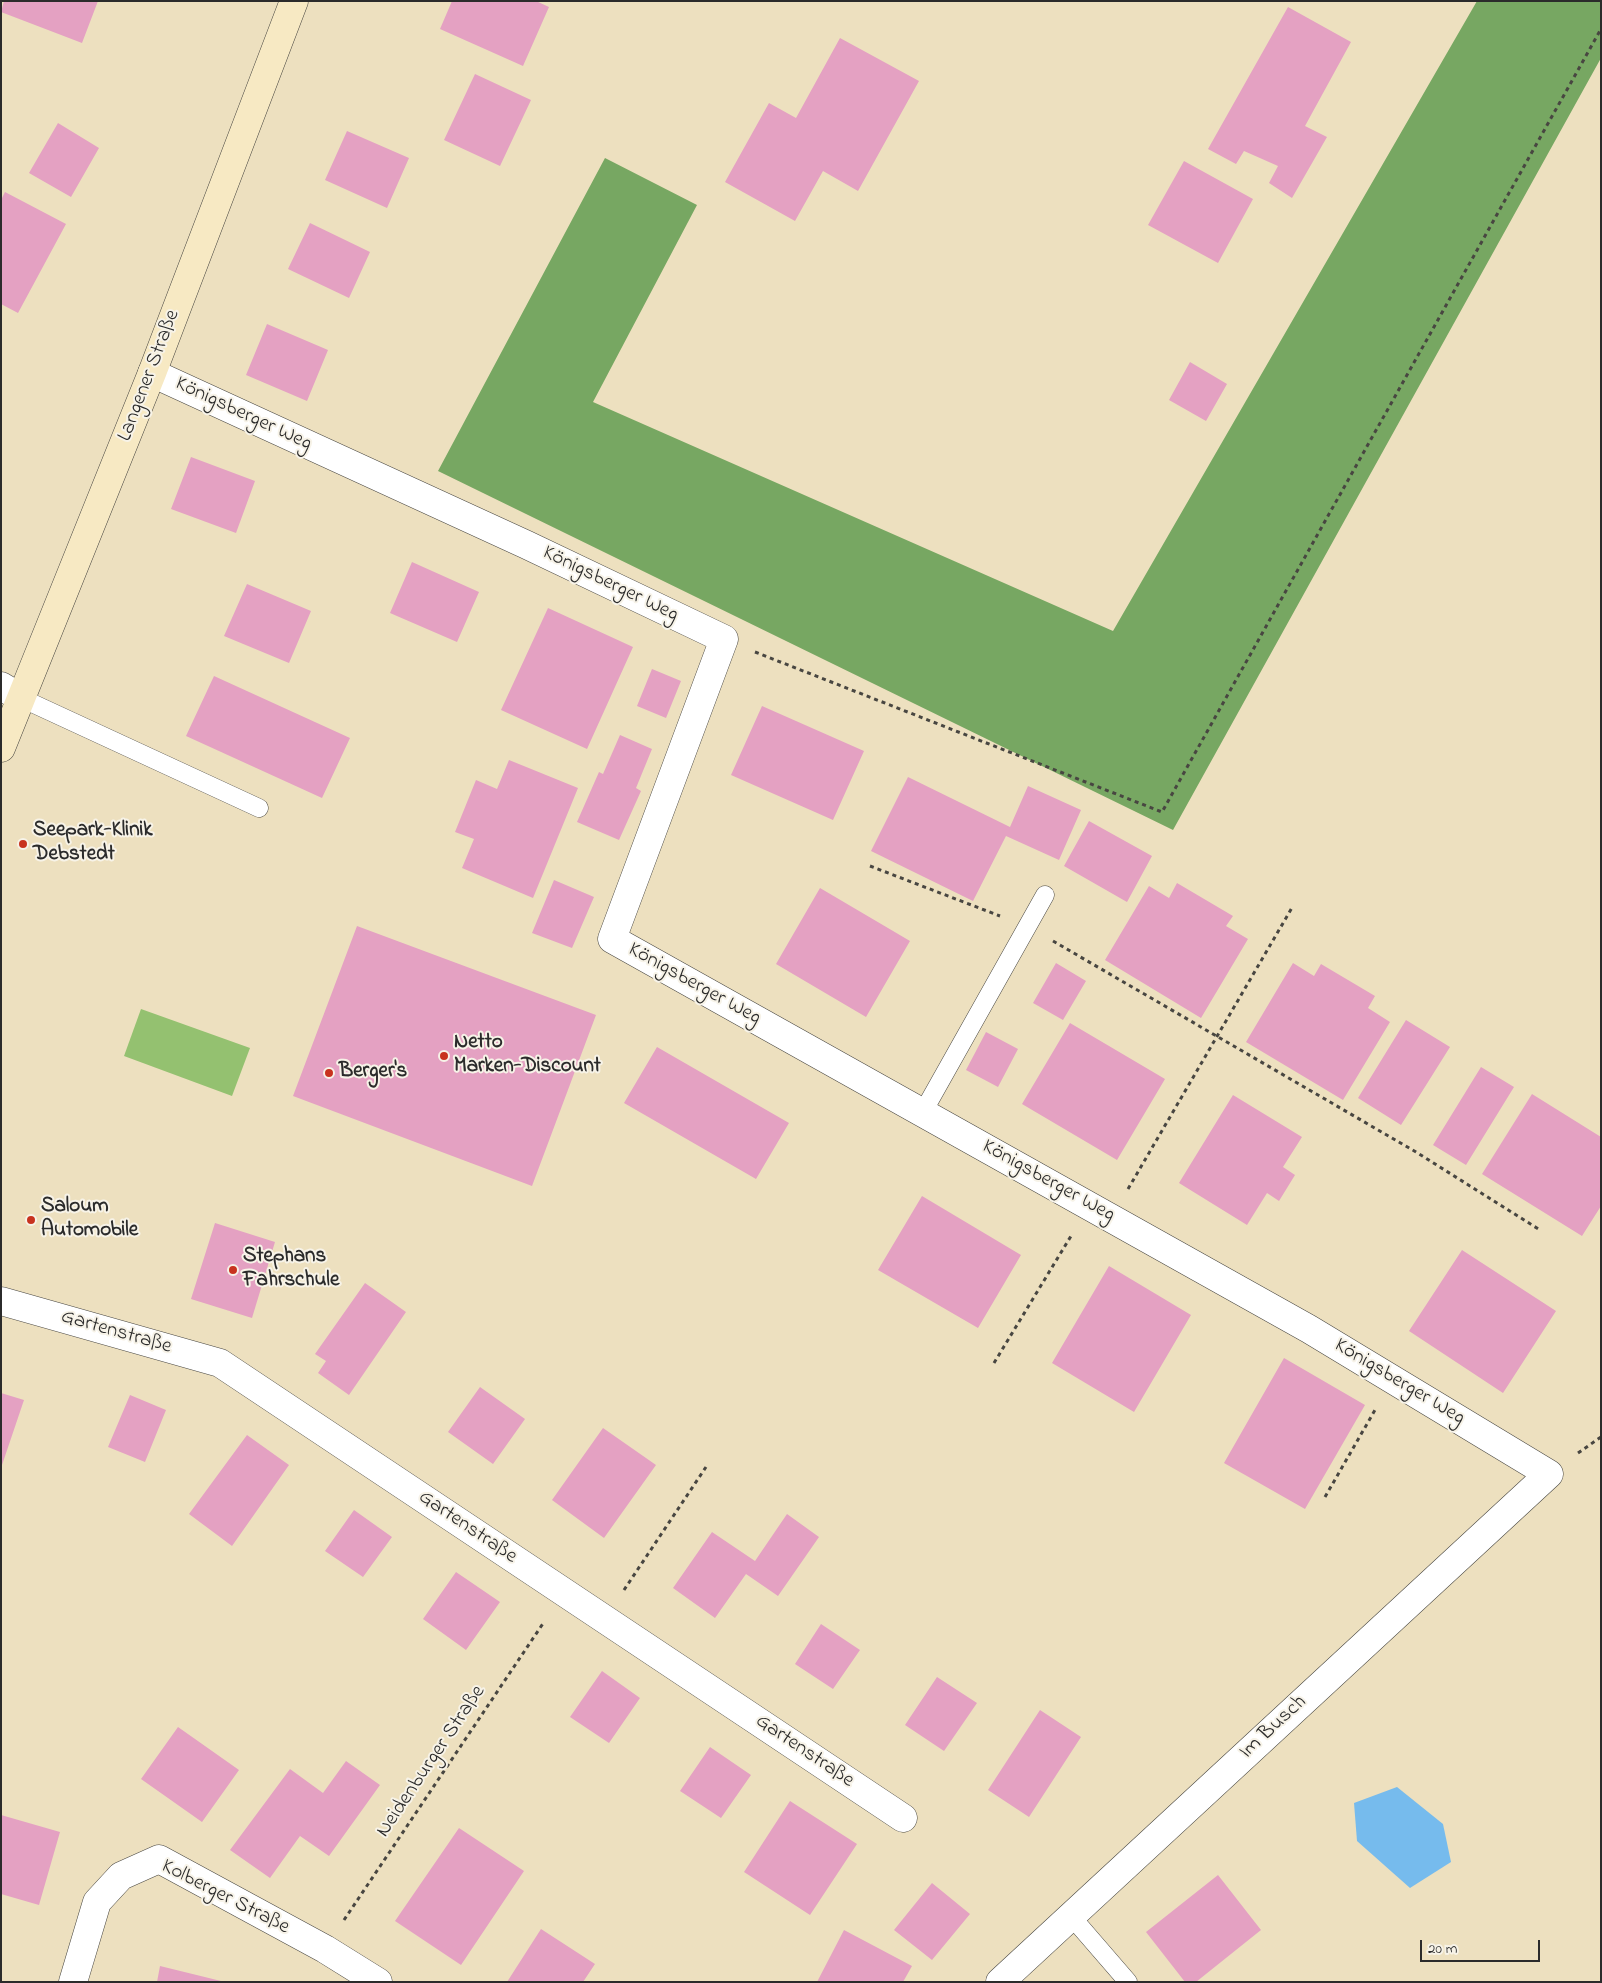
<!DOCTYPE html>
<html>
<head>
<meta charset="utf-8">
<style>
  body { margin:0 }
  #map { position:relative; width:1602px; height:1983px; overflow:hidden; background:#ede0bf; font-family:"Indie Flower",sans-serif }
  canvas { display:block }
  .frame { position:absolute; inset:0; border:2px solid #2b2b2b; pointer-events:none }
  .scale { position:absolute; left:1420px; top:1940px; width:120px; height:22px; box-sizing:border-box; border:2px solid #2b2b2b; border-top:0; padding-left:6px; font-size:15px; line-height:18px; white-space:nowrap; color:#2b2b2b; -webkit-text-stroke:4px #f7f3e8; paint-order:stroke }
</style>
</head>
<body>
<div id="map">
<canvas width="1602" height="1983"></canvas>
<div class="frame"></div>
<div class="scale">20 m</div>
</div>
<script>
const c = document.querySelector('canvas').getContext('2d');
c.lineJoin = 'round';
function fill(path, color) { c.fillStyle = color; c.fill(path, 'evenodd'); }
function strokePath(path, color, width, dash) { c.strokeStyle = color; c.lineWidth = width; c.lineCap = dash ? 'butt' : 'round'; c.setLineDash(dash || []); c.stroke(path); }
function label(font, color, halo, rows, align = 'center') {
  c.font = font + ' "Indie Flower",sans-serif'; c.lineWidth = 4; c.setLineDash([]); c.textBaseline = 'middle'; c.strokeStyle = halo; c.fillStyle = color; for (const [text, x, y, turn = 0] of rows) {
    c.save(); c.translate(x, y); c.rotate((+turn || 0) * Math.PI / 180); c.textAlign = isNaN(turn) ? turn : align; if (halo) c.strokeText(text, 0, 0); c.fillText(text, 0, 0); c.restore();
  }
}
fill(new Path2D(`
  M141 1009 250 1048 232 1096 124 1056Z`), '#94c170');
fill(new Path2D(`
  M1477 1H1601V58L1173 830 438 471 605 158 697 205 593 402 1113 631Z`), '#77a762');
fill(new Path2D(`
  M1397 1787 1443 1824 1451 1862 1410 1888 1357 1841 1354 1803Z`), '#76bbed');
fill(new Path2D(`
  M4 1H98L82 43 1 12Z
  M452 1H536L549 7 523 66 440 29Z
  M1288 7 1351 42 1305 126 1327 137 1292 198 1269 183 1278 166 1244 151 1236 164 1208 149Z
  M840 38 919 81 858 191 823 171 795 221 725 182 769 103 796 118Z
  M475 74 531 100 500 166 444 140Z
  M58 123 99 148 71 197 29 173Z
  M347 131 409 158 387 208 325 180Z
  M1184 161 1253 199 1218 263 1148 225Z
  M5 192 66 224 18 313 1 304V200Z
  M310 223 370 252 349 298 288 269Z
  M267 324 328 350 307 401 246 375Z
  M1190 362 1227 384 1206 421 1169 400Z
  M191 457 255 481 236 533 171 509Z
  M412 562 479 592 457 642 390 613Z
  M247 584 311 611 289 663 224 636Z
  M548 608 633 647 587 749 501 710Z
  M652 669 681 681 666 718 637 706Z
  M214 676 350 738 322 798 186 736Z
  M762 706 864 751 833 820 731 775Z
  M620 735 652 749 636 788 641 791 619 840 577 822 599 772 603 774Z
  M509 760 578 788 533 898 462 868 474 839 455 832 476 780 497 789Z
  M908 777 1010 827 1028 786 1081 810 1059 860 1006 836 973 901 871 851Z
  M1089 821 1152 856 1127 902 1064 866Z
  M554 880 594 897 572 948 532 933Z
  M1177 883 1233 916 1226 926 1248 939 1201 1018 1105 960 1149 886 1169 898Z
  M820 888 910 941 866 1017 776 964Z
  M357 926 596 1015 532 1186 293 1096Z
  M1056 963 1086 981 1063 1020 1033 1003Z
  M1293 963 1314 976 1321 964 1375 996 1368 1008 1390 1022 1343 1100 1246 1042Z
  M1406 1020 1450 1047 1401 1125 1358 1098Z
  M1070 1023 1165 1079 1117 1160 1022 1104Z
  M986 1032 1018 1049 998 1087 966 1070Z
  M657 1047 789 1123 756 1179 624 1103Z
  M1481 1067 1514 1087 1466 1165 1433 1145Z
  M1532 1094 1601 1137V1206L1582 1236 1482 1174Z
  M1233 1095 1302 1137 1283 1167 1295 1175 1279 1201 1267 1193 1247 1225 1179 1183Z
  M922 1196 1021 1255 978 1328 878 1270Z
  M215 1223 275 1242 252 1318 191 1299Z
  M1462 1250 1556 1311 1503 1393 1409 1331Z
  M1109 1266 1191 1315 1134 1412 1052 1363Z
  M365 1283 406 1312 349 1395 318 1373 326 1361 315 1354Z
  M1284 1358 1365 1405 1305 1509 1224 1463Z
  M480 1387 525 1419 493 1464 448 1432Z
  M1 1393 24 1400 2 1465H1Z
  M130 1395 166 1410 145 1462 108 1447Z
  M603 1428 656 1465 604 1538 552 1500Z
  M247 1435 289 1465 232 1546 189 1514Z
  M354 1510 392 1537 363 1577 325 1551Z
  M787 1514 819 1537 778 1596 746 1574 715 1618 673 1588 712 1532 755 1561Z
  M456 1572 500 1602 466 1650 423 1619Z
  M821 1624 860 1650 833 1689 795 1664Z
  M602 1671 640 1698 609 1743 570 1717Z
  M937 1677 977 1703 944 1751 905 1725Z
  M1040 1710 1081 1737 1029 1817 988 1790Z
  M178 1727 239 1770 202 1822 141 1779Z
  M710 1747 751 1775 721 1818 680 1791Z
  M346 1761 380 1785 329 1856 300 1836 270 1878 230 1850 290 1769 323 1793Z
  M790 1801 857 1844 810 1915 744 1872Z
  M1 1815 60 1832 39 1905 1 1894Z
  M459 1828 524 1871 461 1965 395 1921Z
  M1218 1875 1261 1930 1196 1982H1185L1146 1932Z
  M932 1883 970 1914 932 1960 894 1930Z
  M541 1929 595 1964 583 1982H507Z
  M844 1930 912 1966 903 1982H817Z
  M160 1966 221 1981V1982H157Z`), '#e4a1c2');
const service = new Path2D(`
  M21 698 259 808
  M923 1112 1045 895
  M1071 1916 1128 1982`);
const minor = new Path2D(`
  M152 373 527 545 724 639 612 939 1309 1329 1549 1474 1000 1982
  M1 686 21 698
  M1 1301 220 1363 903 1818
  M73 1982 97 1902 121 1876 159 1859 325 1949 378 1982`);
const secondary = new Path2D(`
  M1 748 152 373 294 1`);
strokePath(service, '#484641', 19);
strokePath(minor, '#484641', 29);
strokePath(secondary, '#484641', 29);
strokePath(new Path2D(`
  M755 652 1162 812 1601 29
  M870 866 1000 916
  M1053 941 1416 1152 1540 1230
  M1128 1189 1293 906
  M994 1363 1071 1236
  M1578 1453 1601 1437
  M1325 1497 1375 1410
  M624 1590 706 1467
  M344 1920 544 1622`), '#484641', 3, [4, 4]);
strokePath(service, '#fff', 18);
strokePath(minor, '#fff', 28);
strokePath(secondary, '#f7e9c3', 28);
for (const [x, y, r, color] of [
  [23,844,5,"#c8321e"],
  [444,1056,5,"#c8321e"],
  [329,1073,5,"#c8321e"],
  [31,1220,5,"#c8321e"],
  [233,1270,5,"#c8321e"]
]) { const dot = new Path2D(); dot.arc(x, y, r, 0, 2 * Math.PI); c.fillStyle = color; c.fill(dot); strokePath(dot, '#f7f3e8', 2); }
label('21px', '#2b2b2b', '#f7f3e8', [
  ["Langener Straße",150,376,-69],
  ["Königsberger Weg",243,415,25],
  ["Königsberger Weg",610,585,26],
  ["Königsberger Weg",694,985,29],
  ["Königsberger Weg",1048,1182,29],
  ["Gartenstraße",116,1333,16],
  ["Königsberger Weg",1399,1383,31],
  ["Gartenstraße",467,1528,34],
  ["Im Busch",1274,1728,-43],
  ["Gartenstraße",804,1752,34],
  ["Neidenburger Straße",432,1762,-56],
  ["Kolberger Straße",225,1898,27]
]);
label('bold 21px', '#2b2b2b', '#f7f3e8', [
  ["Seepark-Klinik",33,832],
  ["Debstedt",33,856],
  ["Netto",454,1044],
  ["Marken-Discount",454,1068],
  ["Berger's",339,1073],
  ["Saloum",41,1208],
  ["Automobile",41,1232],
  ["Stephans",243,1258],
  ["Fahrschule",243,1282]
], 'left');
</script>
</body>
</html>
